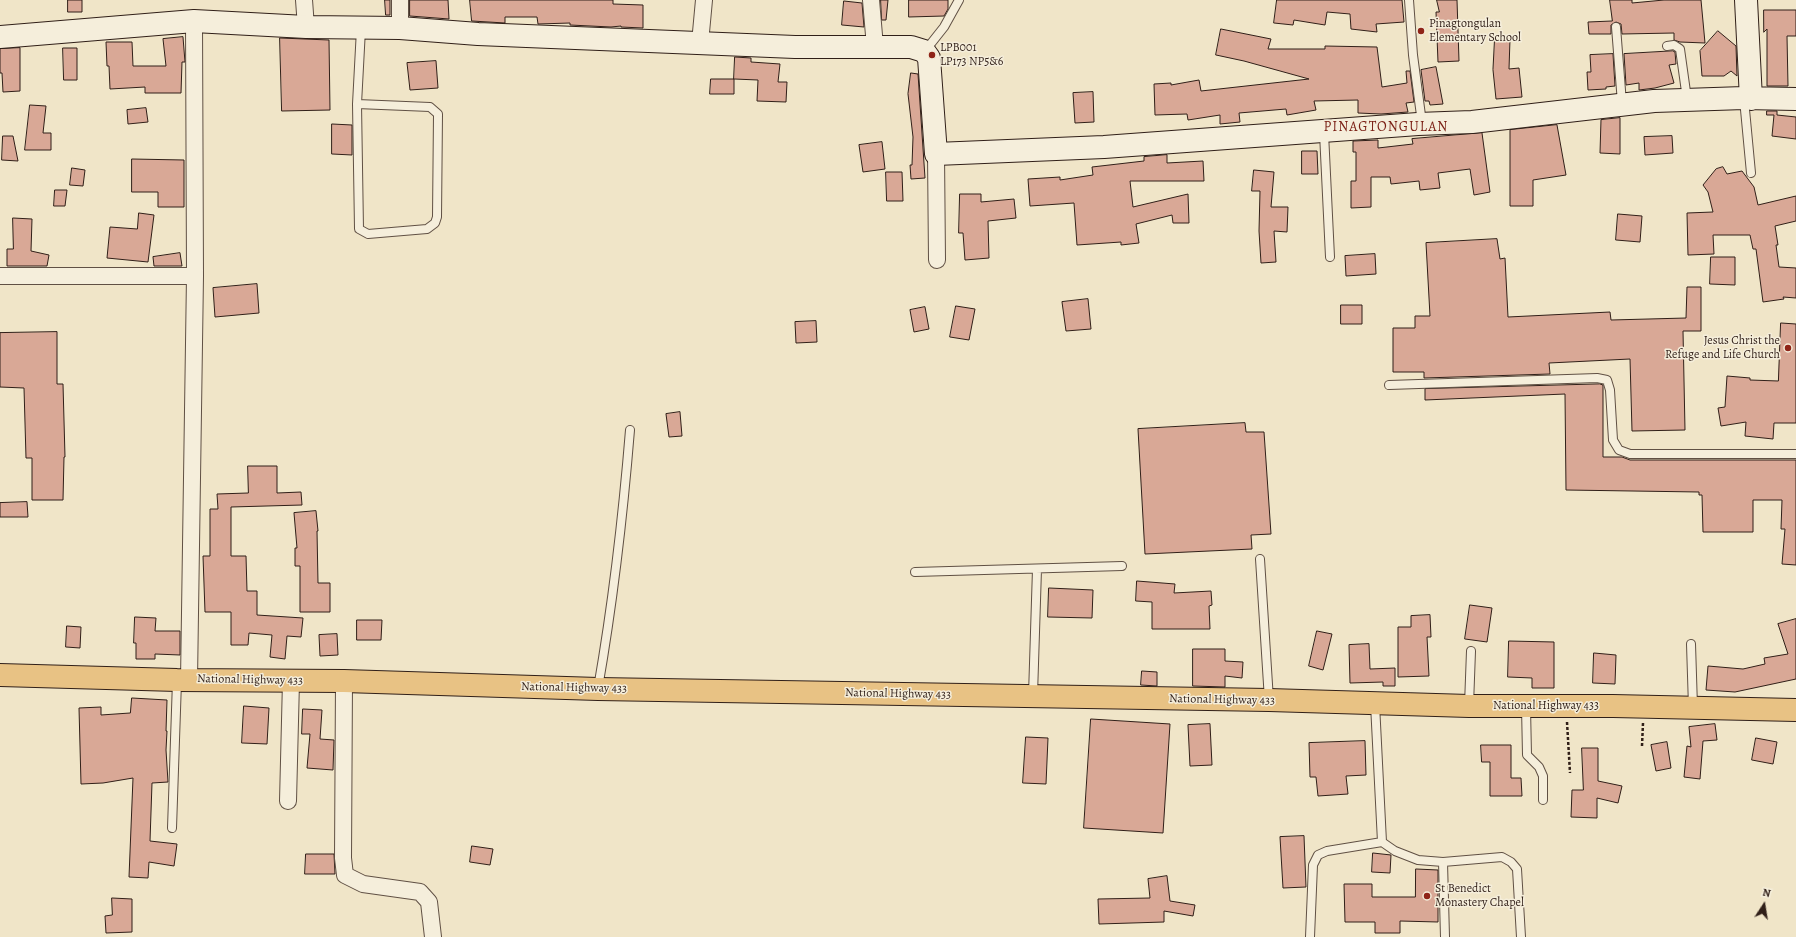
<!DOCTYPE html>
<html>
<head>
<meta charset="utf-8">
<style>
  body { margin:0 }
  #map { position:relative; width:1796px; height:937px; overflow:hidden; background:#f0e5c8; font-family:Alegreya,serif }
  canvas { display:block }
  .north { position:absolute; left:1744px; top:885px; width:40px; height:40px; -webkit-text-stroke:3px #f5eedb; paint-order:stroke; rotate:12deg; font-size:11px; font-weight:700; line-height:16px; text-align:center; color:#301f18 }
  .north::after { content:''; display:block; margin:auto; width:14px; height:18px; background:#301f18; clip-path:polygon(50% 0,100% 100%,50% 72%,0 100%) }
</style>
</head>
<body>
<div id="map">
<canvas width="1796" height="937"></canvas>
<div class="north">N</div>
</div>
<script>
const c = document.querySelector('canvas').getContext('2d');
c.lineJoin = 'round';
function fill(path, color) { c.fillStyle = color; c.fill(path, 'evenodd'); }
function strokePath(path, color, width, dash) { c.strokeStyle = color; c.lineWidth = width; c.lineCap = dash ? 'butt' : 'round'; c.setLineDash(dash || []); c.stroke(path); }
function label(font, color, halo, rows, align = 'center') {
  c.font = font + ' Alegreya,serif'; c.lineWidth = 3; c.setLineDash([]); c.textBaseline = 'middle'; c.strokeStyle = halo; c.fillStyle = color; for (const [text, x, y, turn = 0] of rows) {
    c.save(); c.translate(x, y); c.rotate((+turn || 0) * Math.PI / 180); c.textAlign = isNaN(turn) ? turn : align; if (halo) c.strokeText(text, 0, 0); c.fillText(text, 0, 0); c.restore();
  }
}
const building = new Path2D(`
  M68 0H82V12H68Z
  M385 0H390V15H386Z
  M410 0H448L449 19 410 16Z
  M470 0H613V4L643 5V28L621 27V26L611 27 570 25V23L538 24 537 17H505V23L472 21Z
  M881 0H888L886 20H882Z
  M909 0H948V9L944 16 909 17Z
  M1277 0H1402L1404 22 1376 24 1377 32 1351 29 1350 14 1327 12 1325 25 1294 20 1293 25 1274 23Z
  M1437 0H1457L1459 61 1438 62 1436 12H1439Z
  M1610 0H1632V3L1664 0H1701L1705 43 1680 42 1674 40V33L1622 34 1621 24 1616 22 1611 25V34H1589L1588 22 1612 21Z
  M844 1 862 3 864 27 842 25Z
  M1764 10H1796V36H1787L1788 86H1767V29L1764 32Z
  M1221 29 1271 39 1268 49H1325V46L1377 47 1382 87 1407 83 1406 71H1410L1414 102 1406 103 1408 112 1381 114 1358 113V100L1314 101 1316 110 1287 115 1286 109 1239 113 1240 122 1220 124V115L1188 120 1187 114 1155 115 1154 84 1171 83V85L1199 80 1201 91 1309 79 1244 61 1216 55Z
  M1718 31 1736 46 1737 76 1731 71 1724 76H1702L1700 51Z
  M183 37 185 62H182L181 93H145V87L110 89 109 66H107L106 42H132L133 66H166L163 39Z
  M280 38 329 40 330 110 282 111Z
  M1495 38 1510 39 1509 69 1519 68 1522 97 1496 99 1493 70Z
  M20 48V91L3 92 2 73H0V49Z
  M63 48H77V80H64Z
  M1673 51 1675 52 1676 64 1669 65 1674 83 1655 88 1639 90V83L1626 85 1624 54Z
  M1613 54 1615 86 1606 87V89L1588 90 1587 72H1591L1590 55Z
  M735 57 751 58V62L780 64 778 82H787L786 102 757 101 758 80 734 79Z
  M436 61 438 88 410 90 407 63Z
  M1436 67 1443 104 1430 105 1429 101H1425L1421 70Z
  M911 73 918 74 925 178 911 179 910 165H912L913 137 908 94Z
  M711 79H734V94H710Z
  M1093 92 1094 122 1075 123 1073 93Z
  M30 105 46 106 43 133H51V150H25Z
  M146 108 148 122 128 124 127 110Z
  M1767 111H1777V115L1796 117V139L1772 136 1774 115H1767Z
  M1620 118V154L1600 153 1601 120Z
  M332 124 352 125V155L332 154Z
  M1557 125 1566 175 1533 180V206H1510V130Z
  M1482 133 1490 192 1474 195 1470 169 1438 173 1440 188 1420 190 1419 181 1391 184 1390 177H1371V207L1351 208V181H1356V152H1353V141L1378 140V148L1413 144 1412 139Z
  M3 136H13L18 161 2 160Z
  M1672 136 1673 153 1645 155 1644 137Z
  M882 142 885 169 863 172 859 145Z
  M1302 151H1317L1318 174H1302Z
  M1167 155V163L1203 161 1204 181H1130L1133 207 1188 194 1189 223H1173L1172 215 1136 224 1139 243 1121 245V242L1077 245 1074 203 1030 206 1028 179 1060 177V180L1093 175 1092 167 1144 161V157Z
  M132 159 184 160V207H158V192H132Z
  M1723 167 1727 174 1742 171 1754 187 1758 205 1796 196V221L1775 226 1778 245H1776L1779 267 1796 268V298L1783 297 1784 299 1763 302 1756 249H1753L1750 235H1713L1714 254 1688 255 1687 213 1713 212 1708 192 1703 185 1716 169Z
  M72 168 85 170 83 186 70 185Z
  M1254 170 1274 172 1271 207H1288L1287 232 1274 231 1276 262 1261 263 1259 231 1260 191H1252Z
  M886 172H902L903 201H887Z
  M55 190H67L65 206H54Z
  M960 194H981V202L1014 199 1016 218 988 221 989 258 965 260 963 233H959Z
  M139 213 154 215 148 262 107 258 110 227 137 229Z
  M1618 214 1642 216 1640 242 1616 240Z
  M13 218 32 219 31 251 49 255 47 266H7V249H13Z
  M1497 239 1500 259 1505 258 1508 317 1610 312 1611 320 1686 318 1687 287H1701V331H1683L1685 430 1632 431 1630 359 1549 363 1550 374 1424 378V372H1393V328H1415V316H1430L1426 243Z
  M180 253 182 266H154L153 257Z
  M1375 254 1376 274 1346 276 1345 256Z
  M1711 257H1735V285L1710 284Z
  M257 284 259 313 215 317 213 288Z
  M1088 299 1091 329 1066 331 1062 302Z
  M1341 305H1362V324H1341Z
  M956 306 975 309 969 340 950 337Z
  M925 307 929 329 914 332 910 310Z
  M816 321 817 342 796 343 795 322Z
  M1781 323 1796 324V423H1774L1773 439 1745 436 1746 422 1721 426 1718 408 1725 407 1727 376 1750 378V380L1778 381Z
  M57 332V384H63L65 457H64L63 500H32V458H26L24 388 0 387V333Z
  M1600 384 1603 385V457H1622L1630 460H1796V565L1782 564 1785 529H1781L1782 500H1753V532H1703L1702 495H1699V492L1566 490 1565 394 1425 400V389Z
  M680 412 682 436 669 437 666 414Z
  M1245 423 1246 432H1264L1271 534 1251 535 1252 549 1145 554 1138 429Z
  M248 466H277V493L301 492 302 505 231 507V556H246L247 591H257V615L303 618 301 637 287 636 285 659 270 657 272 635 249 633 248 645H231V612H205L203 556H210V509H218L217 494 248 493Z
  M27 502 28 517H0V503Z
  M316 511 318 531H317L318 583H330V612H300V566H295V548H297L294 513Z
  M1137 581 1175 584 1174 593 1211 591 1212 605 1209 606 1210 629H1152V602L1136 601Z
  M1049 588 1093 590 1092 618 1048 617Z
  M1470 605 1492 608 1487 642 1465 639Z
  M1430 615 1431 637H1427L1429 676 1398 677V627H1411V616Z
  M135 617 156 618 155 631H180V655L155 654V659H136V643H134Z
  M1796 619V679L1735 692 1706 690 1708 666 1743 669 1765 664 1764 658 1788 654 1778 624Z
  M357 620H382L381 640H357Z
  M67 626 81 627 80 648 66 647Z
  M1317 631 1332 634 1323 670 1309 666Z
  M337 634 338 655 320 656 319 635Z
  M1509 641 1554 642V688H1532V678L1508 677Z
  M1369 644 1370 669 1395 668V686H1383V682L1350 683 1349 645Z
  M1193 649H1225V661L1243 662 1242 678 1225 676V687L1193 686Z
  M1594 653 1616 655 1615 684 1593 683Z
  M1142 671 1157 672V686L1141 685Z
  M132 698 167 700 166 731H167L166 750 168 782 152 783 150 841 177 844 174 866 149 862 148 878 129 877 133 778 103 783 81 784 79 708 101 707V715L130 713Z
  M244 706 269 708 267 744 242 743Z
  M303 709 322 710 320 739 334 740 333 770 307 768 310 734H302Z
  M1091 719 1170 724 1163 833 1084 828Z
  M1210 724 1212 765 1190 766 1188 725Z
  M1715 724 1717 740 1703 741 1700 779 1684 777 1687 746 1691 747 1689 727Z
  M1026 737 1048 738 1046 784 1023 783Z
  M1756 738 1777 742 1773 764 1752 760Z
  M1365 741 1366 775 1346 776 1348 794 1318 796 1316 777H1310L1309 743Z
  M1667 742 1671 768 1656 771 1651 745Z
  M1481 745H1511V778H1521L1522 796H1490V762H1482Z
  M1582 748H1598V781L1622 786 1618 803 1597 798V818L1571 817 1572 790H1583Z
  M1304 836 1306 887 1283 888 1280 837Z
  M472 846 493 849 490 865 470 862Z
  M1373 853 1391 855 1390 873 1372 872Z
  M306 854H334L335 874H305Z
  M1416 869 1438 870V922L1400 921V933H1375V922H1345L1344 884H1372V897H1415Z
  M1167 876 1170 901 1195 905 1193 916 1164 911V922L1099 924 1098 899 1150 898 1148 879Z
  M112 898 132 899V932L106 933 105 916 112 915Z`);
fill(building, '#d9a896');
strokePath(building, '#301f18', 1);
const lane = new Path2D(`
  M1409 0 1413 55 1422 123
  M1616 27 1622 103
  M1667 46 1674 45 1680 49 1687 99
  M925 51 944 27 959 0
  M1744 99 1751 173
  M357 104 430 107 438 114 437 217 435 223 427 229 368 234 359 229 357 104 361 29
  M1324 133 1330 257
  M1389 385 1597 378 1607 380 1610 390 1613 440 1619 450 1630 454H1796
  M1260 559 1269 700
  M915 572 1122 566
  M1691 644 1693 707
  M598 688C613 602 623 516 630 430
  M1033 695 1037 569
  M1375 704 1382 842 1395 851 1418 860 1443 862 1502 857 1511 862 1517 869 1521 937
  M1469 705 1471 651
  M1526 707 1527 755 1539 767 1543 776V800
  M172 828 177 681
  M1443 862 1445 937
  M1310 937 1313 865 1318 855 1327 851 1382 842`);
const street = new Path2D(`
  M304 0 306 27
  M400 0V28
  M871 0 875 47
  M700 43 704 0
  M936 154 937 260
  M0 276H195
  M189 680 195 276 194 21
  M344 681 343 858 345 875 363 884 420 892 429 902 433 937
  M288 801 291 681`);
const secondary = new Path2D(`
  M1746 0 1751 99
  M0 37 194 21 306 27 400 28 478 34 795 47H911L924 51 929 58 936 154 1104 147 1418 124 1472 122 1654 101 1744 98 1796 99`);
const primary = new Path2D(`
  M0 675 177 680 344 681 598 689 1269 700 1469 706H1613L1796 710`);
strokePath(lane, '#605044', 10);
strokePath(street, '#605044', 18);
strokePath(secondary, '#301f18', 24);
strokePath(primary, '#301f18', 24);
strokePath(new Path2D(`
  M1567 722 1570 773
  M1642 746 1643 723`), '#301f18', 2.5, [3, 2]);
strokePath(lane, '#f5eedb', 8);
strokePath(street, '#f5eedb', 16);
strokePath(secondary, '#f5eedb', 22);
strokePath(primary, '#e8c284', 22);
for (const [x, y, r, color] of [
  [1421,31,4,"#8f2418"],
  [932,55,4,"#8f2418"],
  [1788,348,4,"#8f2418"],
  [1427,896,4,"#8f2418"]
]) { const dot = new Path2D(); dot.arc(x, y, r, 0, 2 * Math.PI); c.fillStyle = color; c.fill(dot); strokePath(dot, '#f5eedb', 1.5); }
label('12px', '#301f18', '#f5eedb', [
  ["Pinagtongulan",1429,24],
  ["Elementary School",1429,38],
  ["LPB001",940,48],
  ["LP173 NP5&6",940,62],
  ["Jesus Christ the",1780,341,"right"],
  ["Refuge and Life Church",1780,355,"right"],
  ["St Benedict",1435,889],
  ["Monastery Chapel",1435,903]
], 'left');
label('12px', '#301f18', '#f5eedb', [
  ["National Highway 433",250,680,1],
  ["National Highway 433",574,688,1],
  ["National Highway 433",898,694,1],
  ["National Highway 433",1222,700,1],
  ["National Highway 433",1546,706]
]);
c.letterSpacing = '1px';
label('14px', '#7a1f14', '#f5eedb', [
  ["PINAGTONGULAN",1386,128]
]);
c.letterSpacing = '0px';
</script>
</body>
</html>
